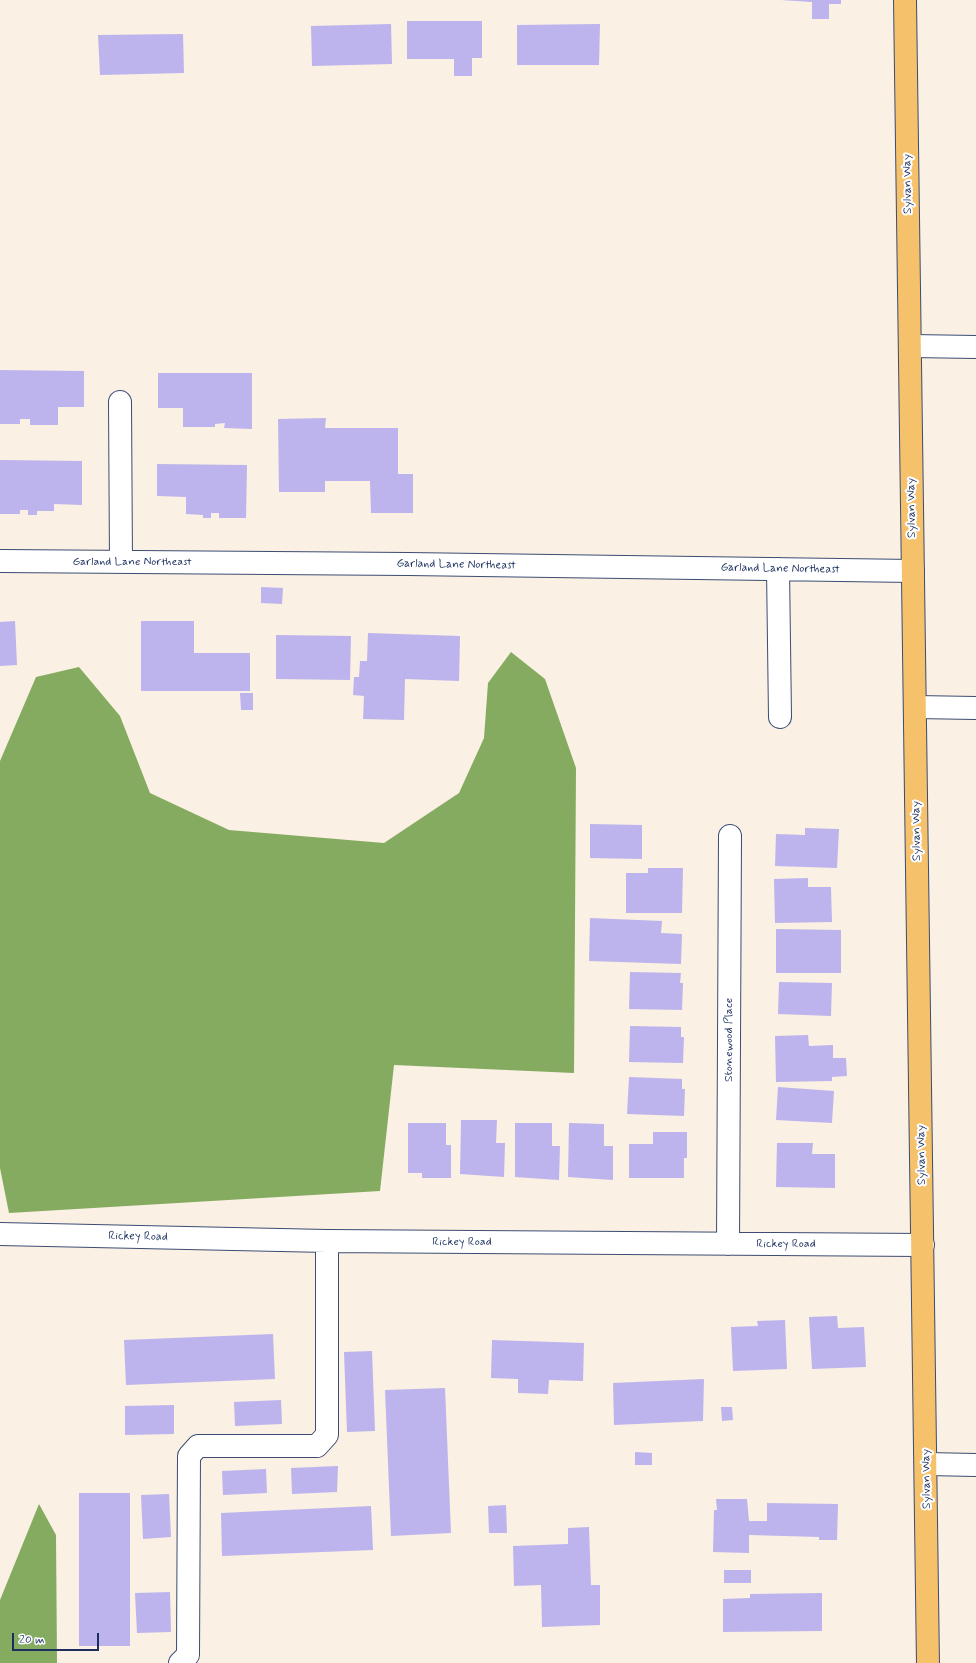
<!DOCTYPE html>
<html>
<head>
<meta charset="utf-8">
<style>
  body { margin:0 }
  #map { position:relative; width:976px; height:1663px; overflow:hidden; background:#faf0e3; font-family:Mynerve,sans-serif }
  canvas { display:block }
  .scale { position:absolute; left:12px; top:1633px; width:87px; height:18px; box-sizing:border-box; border:2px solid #1b2f5e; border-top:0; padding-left:5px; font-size:12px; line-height:14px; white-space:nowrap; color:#1b2f5e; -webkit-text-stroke:3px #fff; paint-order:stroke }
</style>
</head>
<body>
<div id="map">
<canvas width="976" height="1663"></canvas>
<div class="scale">20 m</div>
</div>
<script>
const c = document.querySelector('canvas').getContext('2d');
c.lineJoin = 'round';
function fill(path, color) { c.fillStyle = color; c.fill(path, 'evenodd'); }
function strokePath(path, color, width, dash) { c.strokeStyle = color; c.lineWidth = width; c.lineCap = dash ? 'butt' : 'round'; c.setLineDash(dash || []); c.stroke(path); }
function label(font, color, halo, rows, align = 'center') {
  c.font = font + ' Mynerve,sans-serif'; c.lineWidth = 4; c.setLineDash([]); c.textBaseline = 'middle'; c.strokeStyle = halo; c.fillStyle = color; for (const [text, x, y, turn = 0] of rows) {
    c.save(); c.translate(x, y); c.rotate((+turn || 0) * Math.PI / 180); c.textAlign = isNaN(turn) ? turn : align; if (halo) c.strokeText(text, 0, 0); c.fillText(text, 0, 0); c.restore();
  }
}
fill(new Path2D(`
  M511 652 545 679 576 768 574 1073 394 1065 380 1191 9 1213 0 1168V761L36 677 79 667 120 716 150 793 229 830 384 843 459 793 484 738 488 683Z
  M39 1504 56 1535 57 1663H0V1600Z`), '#85ab61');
fill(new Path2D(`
  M781 0H841V4H829V19H812V2Z
  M407 21H482V58H472V76H454V59H407Z
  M391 24 392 64 312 66 311 26Z
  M600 24 599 65H517V25Z
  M183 34 184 73 100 75 98 35Z
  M0 370 84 371V407H58V425H30V419H20V424H0Z
  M158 373H252V429L224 428 225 423 215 424V427H183V408H158Z
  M326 418 325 428H398V474H413V513H371L370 481H325V492H279L278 419Z
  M0 460 82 461V505L54 504V511H37V515H28V510H20V514H0Z
  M157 464 247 465 246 518H219V513H211V518H203V515L186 514V497L157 496Z
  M261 587 283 588 282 604 261 603Z
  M15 621 17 665 0 666V622Z
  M141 621H194V653H250V691H141Z
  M368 633 460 636 459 681 405 679 404 720 363 719 364 696 353 695 354 677H359L360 661H367Z
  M276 635 351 636 350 680 276 679Z
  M240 693H253V710H241Z
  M590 824 642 825V859L590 858Z
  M805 828 839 829 837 868 775 866 776 834 805 835Z
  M648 868H683L682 913H626V873H648Z
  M808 878V887H831L832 922 775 923 774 879Z
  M590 918 662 921 661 933 682 934 681 964 589 961Z
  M776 929 841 930V973H776Z
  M630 972 681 973 680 983H683L682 1010 629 1009Z
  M779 982 832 983 831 1016 778 1014Z
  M630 1026 681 1027V1037H684L683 1063 629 1062Z
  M808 1035 809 1046 833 1045V1058H846L847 1076 832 1077V1081L776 1082 775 1036Z
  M629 1077 682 1079V1089H685L684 1116 627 1114Z
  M778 1087 834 1091 832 1123 776 1120Z
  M461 1120H497L496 1143H505L504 1177 460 1174Z
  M408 1123H446V1145H451V1178H422V1173H408Z
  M515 1123H552V1146H560L559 1180 515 1177Z
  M569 1123 604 1124V1146H613V1180L568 1177Z
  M653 1132H687V1158H684V1178H629V1144H653Z
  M777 1143H813L812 1154H835V1188L776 1187Z
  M837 1316 838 1328 864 1327 866 1367 812 1369 809 1317Z
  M785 1320 787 1369 733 1371 731 1327 758 1326 757 1321Z
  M273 1334 275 1379 126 1385 124 1340Z
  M492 1340 584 1343 583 1381 549 1380 548 1394 518 1393V1379L491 1378Z
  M372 1351 375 1431 347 1432 344 1352Z
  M704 1379 703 1421 614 1425 613 1383Z
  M445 1388 451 1533 391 1536 385 1390Z
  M281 1400 282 1424 235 1426 234 1402Z
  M174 1405V1434L125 1435V1406Z
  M721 1407H732L733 1420 722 1421Z
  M635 1452 652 1453V1465H635Z
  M338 1466 337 1492 292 1494 291 1468Z
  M266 1469 267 1493 223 1495 222 1471Z
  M79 1493H130V1646H79Z
  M169 1494 171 1537 143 1539 141 1495Z
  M716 1499H747L749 1521H767V1503L838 1504 837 1540H819V1537L749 1535V1553L713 1552 714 1510H717Z
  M506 1505 507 1533H489L488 1506Z
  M371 1506 373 1550 222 1556 221 1513Z
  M589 1527 591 1585H600V1625L542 1627 541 1585 514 1586 513 1546 568 1544V1528Z
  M724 1570H751V1583H724Z
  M170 1592 171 1632 137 1633 135 1593Z
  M822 1593V1631L723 1632V1599L750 1598V1594Z`), '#bdb4ed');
const minor = new Path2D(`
  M911 346 976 347
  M120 402 121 562
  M0 561 408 564 913 571
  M778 569 780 717
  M915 707 976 708
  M0 1234 327 1241 923 1245
  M728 1244 730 836
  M927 1464 976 1465
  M180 1663 188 1655 189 1456 198 1446H317L327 1435V1241`);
const major = new Path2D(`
  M905 0 928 1663`);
strokePath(minor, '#3c4c72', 24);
strokePath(major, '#3c4c72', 24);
strokePath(minor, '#fff', 22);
strokePath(major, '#f6c16b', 22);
label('12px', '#1b2f5e', '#fff', [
  ["Sylvan Way",908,184,-91],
  ["Sylvan Way",912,508,-91],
  ["Garland Lane Northeast",132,562],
  ["Garland Lane Northeast",456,565,1],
  ["Garland Lane Northeast",780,569,1],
  ["Sylvan Way",917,831,-91],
  ["Stonewood Place",729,1040,-90],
  ["Sylvan Way",922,1155,-91],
  ["Rickey Road",138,1237,1],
  ["Rickey Road",462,1242],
  ["Rickey Road",786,1244],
  ["Sylvan Way",927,1479,-91]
]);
</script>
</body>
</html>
